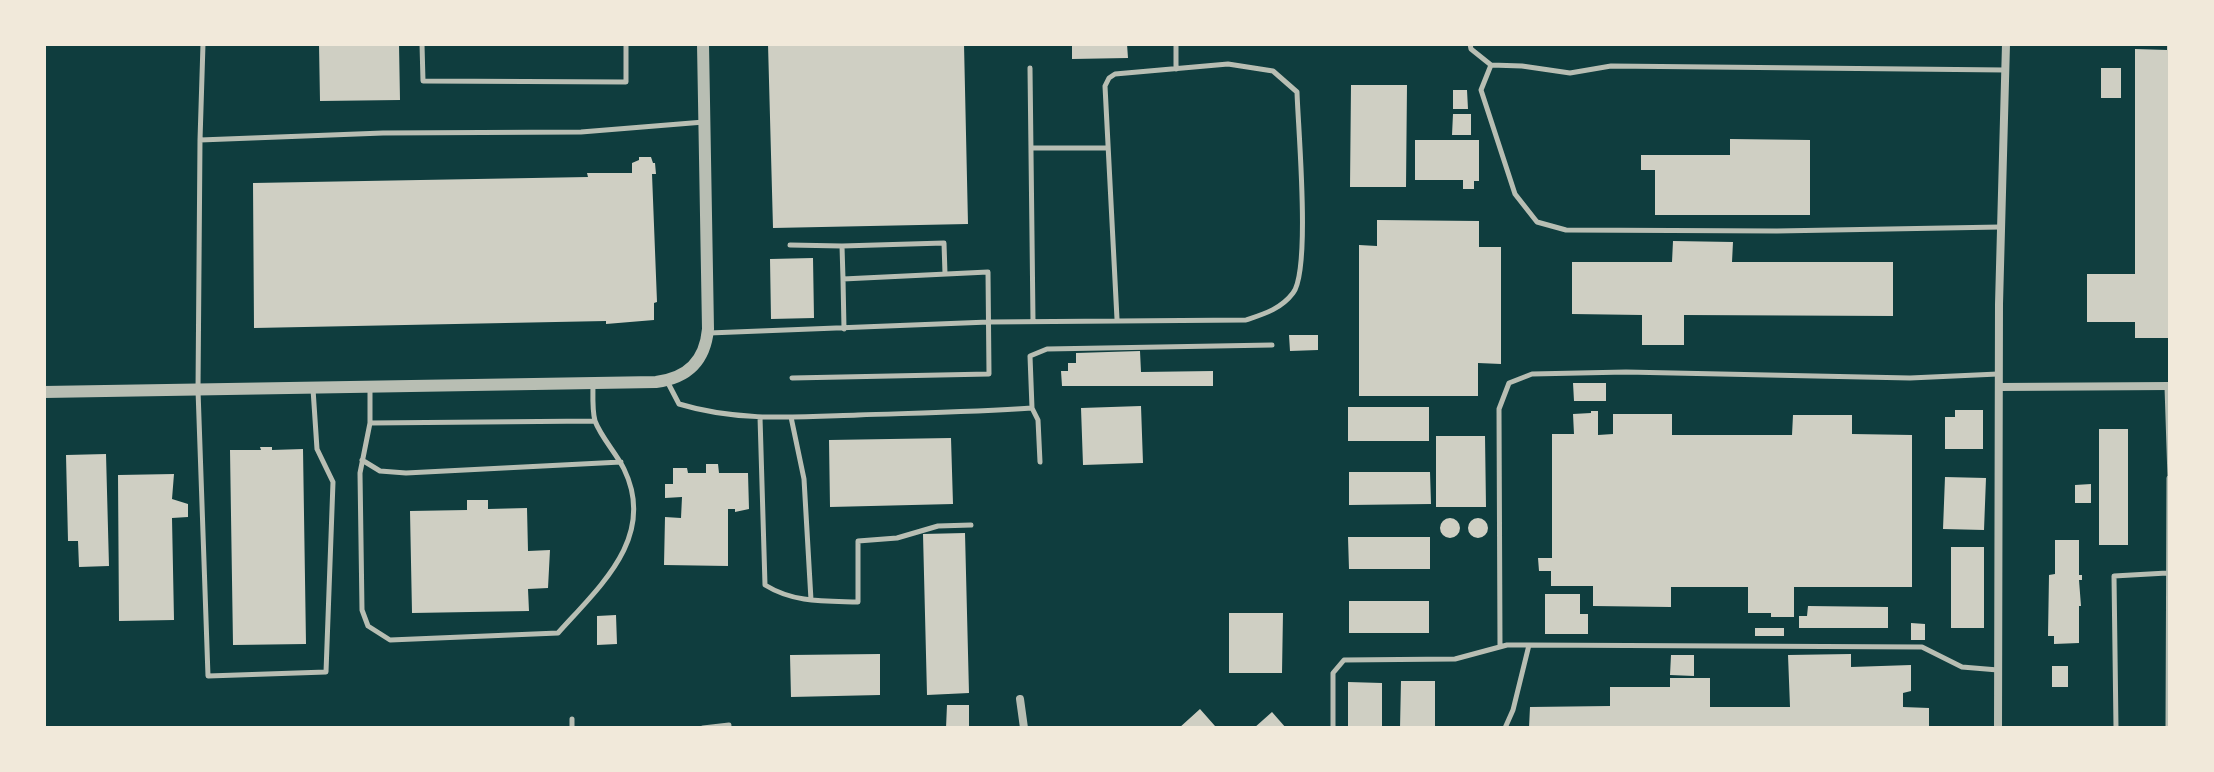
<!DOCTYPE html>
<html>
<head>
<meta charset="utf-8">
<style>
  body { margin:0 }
  #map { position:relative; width:2214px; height:772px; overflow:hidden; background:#0f3d3e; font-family:Cabin,sans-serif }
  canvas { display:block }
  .frame { position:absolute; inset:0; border:46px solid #f1e9da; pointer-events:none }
</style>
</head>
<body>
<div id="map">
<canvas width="2214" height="772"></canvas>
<div class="frame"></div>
</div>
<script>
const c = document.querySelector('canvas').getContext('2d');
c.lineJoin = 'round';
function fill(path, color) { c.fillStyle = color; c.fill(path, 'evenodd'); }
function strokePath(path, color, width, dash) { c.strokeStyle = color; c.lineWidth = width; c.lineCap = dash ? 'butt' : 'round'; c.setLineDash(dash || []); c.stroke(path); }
fill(new Path2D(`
  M319 44H399L400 100 320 101Z
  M768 44H964L968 224 773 228Z
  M1072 44H1127L1128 58 1072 59Z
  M2167 44H2170V338H2135V322H2087V274H2135V49L2167 50Z
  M2101 68H2121V98H2101Z
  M1351 85H1407L1406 187H1350Z
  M1453 90H1467L1468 109H1453Z
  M1453 114H1471V135H1452Z
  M1730 139 1810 140V215H1655V170H1641V155H1730Z
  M1415 140H1479V181H1474V189H1463V180H1415Z
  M639 157H651L653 163H655L656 174H652L657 302 654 303V320L606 324V321L254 328 253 183 588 177 587 173H632V163L639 160Z
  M1377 220 1479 221V247H1501V364L1478 363V396H1359V245L1377 246Z
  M1673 241 1733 242 1732 262H1893V316L1684 315V345H1642V315L1572 314V262H1672Z
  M813 258 814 318 771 319 770 259Z
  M1289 335H1318V350L1290 351Z
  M1140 351 1141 372 1213 371V386H1062L1061 371H1068V363H1076V353Z
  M1573 383H1606V401H1574Z
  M1141 406 1143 463 1083 465 1081 408Z
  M1348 407H1429V441H1348Z
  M1955 410H1983V449H1945V417H1955Z
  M1591 411H1598V435L1613 434V414H1672V435H1792L1793 415H1852V434L1912 435V587H1794V617H1771V613H1748V587H1671V607L1593 606V586H1551V571H1539L1538 558H1552V434H1574L1573 414 1591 413Z
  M2099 429H2128V545H2099Z
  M1436 436H1485L1486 507H1436Z
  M951 438 953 504 830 507 829 440Z
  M260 447H272V450L303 449 306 644 233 645 230 450H261Z
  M106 454 109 566 79 567 78 541H68L66 455Z
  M706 464H718L719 473H748L749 509 735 512V509H728V566L664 565 665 517 681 518 682 497 665 498V484H673V468H687L688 473H706Z
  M1349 472H1430L1431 504 1349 505Z
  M174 474 172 499 188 504V517L172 518 174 620 119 621 118 475Z
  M1945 477 1986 478 1984 530 1943 529Z
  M2091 484V503H2075V485Z
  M467 500H488V509L527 508 528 551 550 550 548 588 528 589 529 611 412 613 410 511 467 510Z
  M1440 528a10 10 0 1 1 20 0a10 10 0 1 1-20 0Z
  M1468 528a10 10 0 1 1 20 0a10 10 0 1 1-20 0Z
  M965 533 969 693 927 695 923 534Z
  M1348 537H1430V569H1349Z
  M2055 540H2079V575H2082V580H2079L2081 606H2079V643L2054 644V636H2048L2049 575 2055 574Z
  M1951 547H1984V628H1951Z
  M1545 594H1580V614H1588V634H1545Z
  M1349 601H1429V633H1349Z
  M1808 606 1888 607V628H1799V616H1807Z
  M1229 613H1283L1282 673H1229Z
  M616 615 617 644 597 645V616Z
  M1911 623 1925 624V640H1911Z
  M1755 628H1784V636H1755Z
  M880 654V695L791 697 790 655Z
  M1851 654V667L1911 665V691L1903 693V707L1929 708V728H1529L1530 707 1610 706V687H1670V678H1710V707H1790L1788 655Z
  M1671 655H1694V676L1670 675Z
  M2052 666H2068V687H2052Z
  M1401 681H1435V728H1400Z
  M1348 682 1382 683V728H1348Z
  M947 705H969V728H946Z
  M1200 709 1215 726 1213 728H1179Z
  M1272 712 1286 728H1254Z`), '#cfcfc3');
strokePath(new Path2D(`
  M422 44 423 81 626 82V44
  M1176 44V69
  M1470 44 1471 49 1491 65
  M1030 68 1033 321
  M200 140 203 44
  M1032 148H1108
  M2000 227 1777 231 1566 230 1537 222 1515 194 1481 90 1491 65 1522 66 1570 73 1611 66 2005 70
  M790 245 842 246 843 279
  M842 246 944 243 945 274
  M709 333 989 322 1246 320C1264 314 1281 309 1293 293 1311 270 1298 128 1297 92L1273 71 1228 64 1115 74 1109 78 1105 86 1117 319
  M792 378 989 374 988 272 843 279 844 329
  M667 381 679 404C738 422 797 417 858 415 916 413 974 412 1032 408L1030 356 1047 349 1272 345
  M2167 387 2170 478
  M370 388V423L360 473 362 610 368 626 390 640 558 633C600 586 657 537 624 469 616 453 601 437 595 421 592 410 593 395 593 384
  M313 389 317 449 333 482 326 672 208 676 198 390 200 140 383 133 581 132 704 122
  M1032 408 1038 420 1040 462
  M760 417 765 585C794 603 825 601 858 602V541L897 538 938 526 971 525
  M791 417 804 479 811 600
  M370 423 595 421
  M362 460 380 471 406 473 621 462
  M1500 647 1499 409 1509 383 1532 374 1626 372 1910 378 1998 374
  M572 719V728
  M703 728 729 725
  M1333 728V673L1344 660 1455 659 1507 645H1529
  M1505 728 1513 710 1529 645 1922 647 1962 667 1998 670
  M2116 728 2114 576 2167 573
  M2168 728 2169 478`), '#b8beb3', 5);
strokePath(new Path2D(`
  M1999 387 2170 386
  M1020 699 1024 728
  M1998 728 1999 304 2006 44`), '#b8beb3', 8);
strokePath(new Path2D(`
  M44 392 656 382C688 378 705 361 708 329L703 44`), '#b8beb3', 12);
</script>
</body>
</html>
